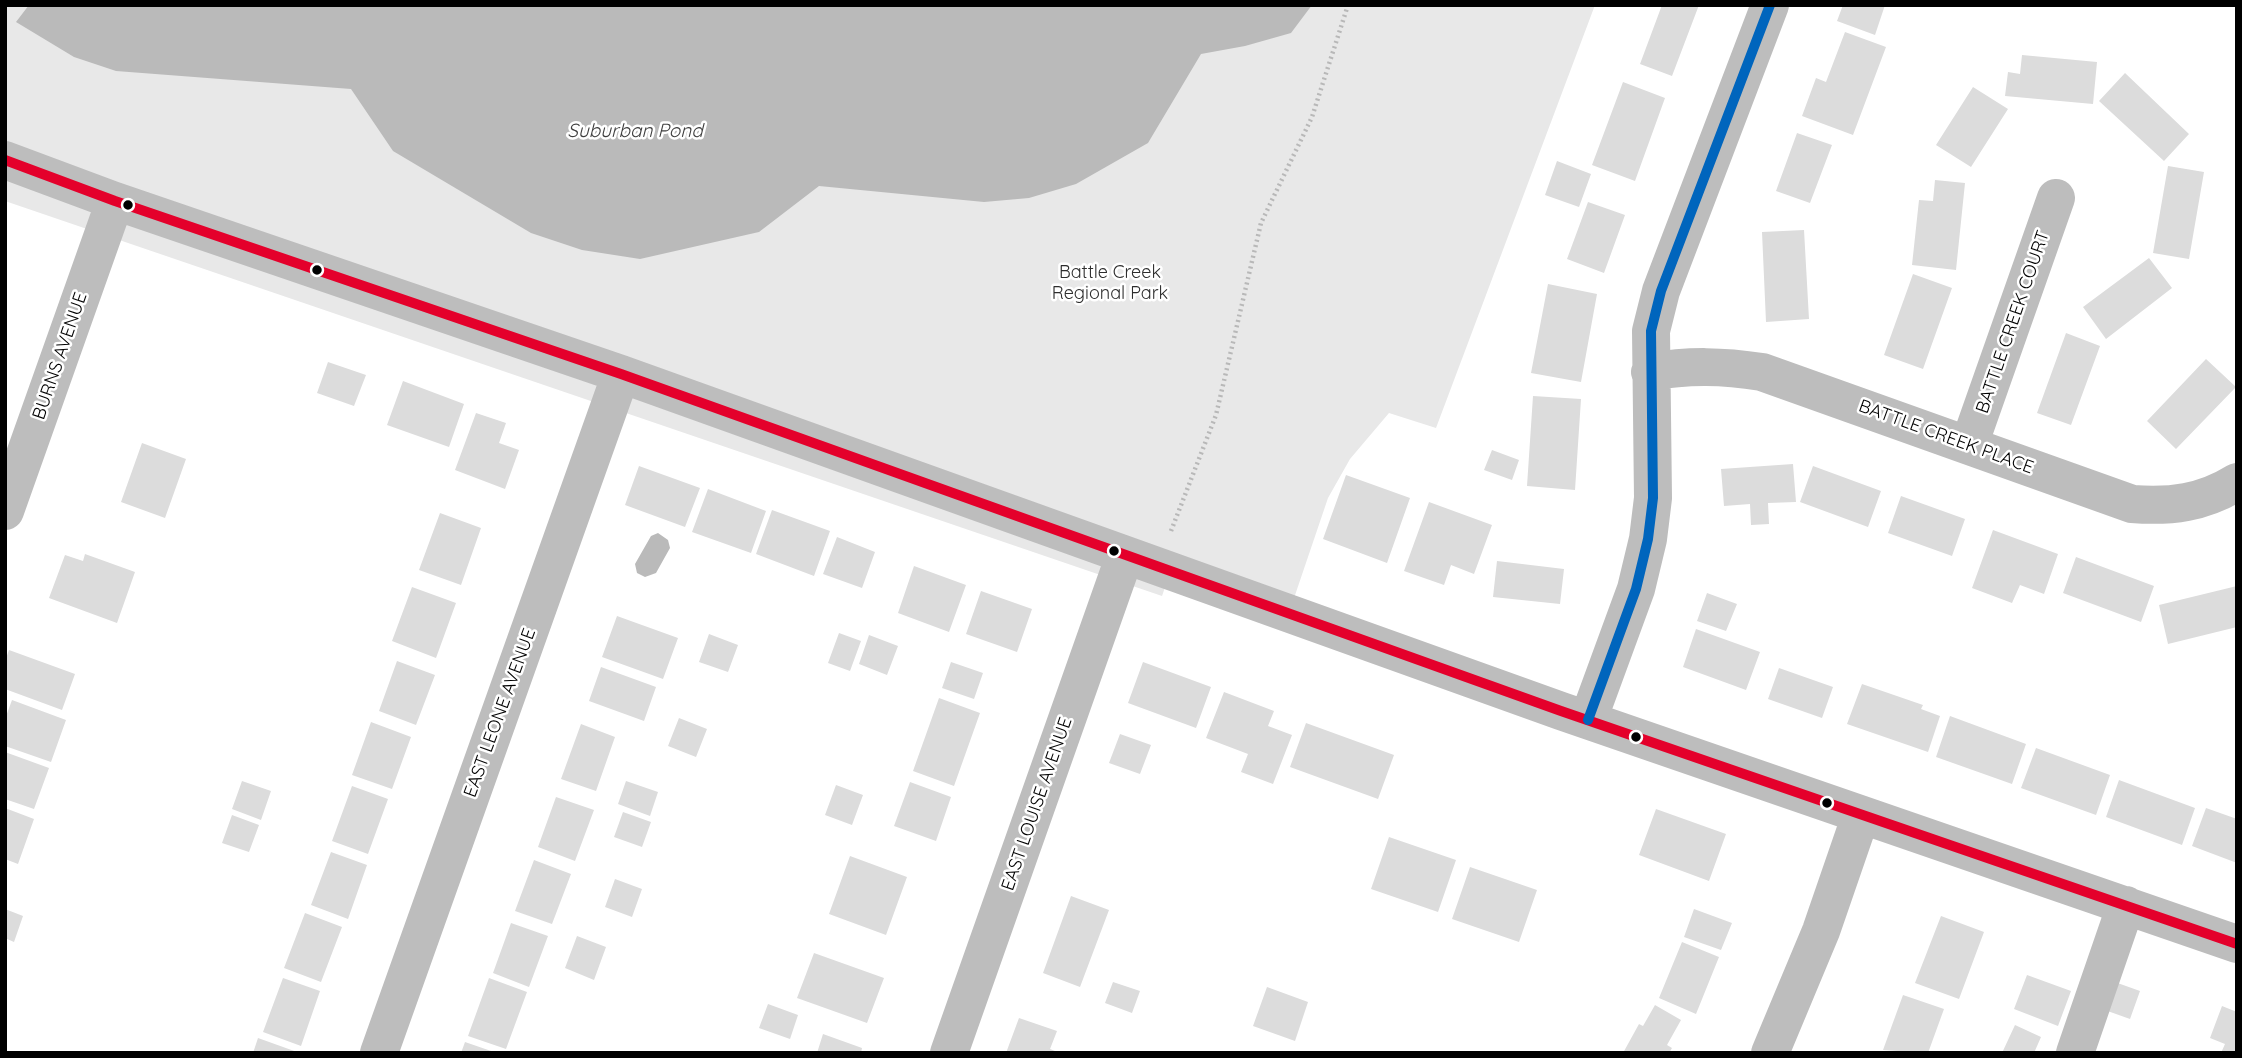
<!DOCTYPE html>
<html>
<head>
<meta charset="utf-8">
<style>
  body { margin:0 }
  #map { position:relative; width:2242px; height:1058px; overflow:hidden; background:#fff; font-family:Quicksand,sans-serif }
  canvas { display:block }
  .frame { position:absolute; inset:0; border:7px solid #000; pointer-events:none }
</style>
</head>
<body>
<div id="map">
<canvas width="2242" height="1058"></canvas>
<div class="frame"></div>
</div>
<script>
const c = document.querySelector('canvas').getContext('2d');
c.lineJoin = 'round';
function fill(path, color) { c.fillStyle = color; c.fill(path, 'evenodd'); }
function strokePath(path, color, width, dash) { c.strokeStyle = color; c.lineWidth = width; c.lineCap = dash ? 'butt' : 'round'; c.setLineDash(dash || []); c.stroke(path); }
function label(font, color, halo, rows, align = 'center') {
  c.font = font + ' Quicksand,sans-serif'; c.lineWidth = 5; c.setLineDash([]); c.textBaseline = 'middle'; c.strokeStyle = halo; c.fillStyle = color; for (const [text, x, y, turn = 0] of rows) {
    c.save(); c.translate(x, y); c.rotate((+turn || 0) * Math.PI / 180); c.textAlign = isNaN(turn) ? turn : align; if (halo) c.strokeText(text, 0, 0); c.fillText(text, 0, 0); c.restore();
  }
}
fill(new Path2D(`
  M5 5H1595L1436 428 1389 413 1350 459 1328 498 1291 607 1172 567 1162 596 5 201Z`), '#e8e8e8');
fill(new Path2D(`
  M29 5H1312L1291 33 1245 46 1201 54 1148 143 1076 184 1029 198 984 202 819 186 759 232 640 259 582 250 531 233 393 151 351 89 116 71 74 57 16 22Z
  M658 533 668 540 670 548 656 573 645 577 637 573 635 564 651 536Z`), '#bababa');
fill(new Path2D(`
  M1662 5H1699L1672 76 1640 64Z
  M1843 5H1885L1875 35 1837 21Z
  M1845 32 1886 47 1853 135 1802 116 1816 78 1826 82Z
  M2022 55 2097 62 2093 104 2005 96 2008 72 2020 74Z
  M2125 73 2189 134 2164 161 2099 101Z
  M1623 82 1665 98 1635 181 1592 165Z
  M1973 87 2008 109 1971 167 1936 145Z
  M1797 133 1832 145 1810 203 1776 191Z
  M1557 161 1591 174 1579 207 1545 195Z
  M2168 166 2204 172 2189 259 2153 253Z
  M1935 180 1965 183 1956 270 1912 265 1919 200 1933 201Z
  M1588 202 1625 215 1604 273 1567 259Z
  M1804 230 1809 319 1766 322 1762 232Z
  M2149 258 2172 288 2106 339 2083 307Z
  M1913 274 1952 288 1923 369 1884 355Z
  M1548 284 1597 294 1581 382 1531 373Z
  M2066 333 2100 346 2071 425 2037 413Z
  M2206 359 2236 387 2176 449 2147 421Z
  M328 362 366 375 354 406 317 393Z
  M403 381 464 404 449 447 387 425Z
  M1533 396 1581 399 1575 490 1527 486Z
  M476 413 506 423 499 443 519 450 505 489 455 470Z
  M142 443 186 459 165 518 121 502Z
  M1492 450 1519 460 1512 480 1484 470Z
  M1793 464 1796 502 1768 503 1769 524 1751 525 1750 504 1724 506 1721 469Z
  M639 466 700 488 685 527 625 505Z
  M1813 466 1881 491 1868 527 1800 502Z
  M1346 475 1410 498 1387 563 1323 539Z
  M708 489 766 511 751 553 692 532Z
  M1901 496 1965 519 1952 556 1888 533Z
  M1429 502 1492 525 1474 574 1451 565 1444 585 1404 571Z
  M772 510 830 531 814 576 756 554Z
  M440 513 481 528 461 585 419 570Z
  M1993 530 2058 554 2044 594 2020 585 2012 603 1972 588Z
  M837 537 875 552 862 588 823 574Z
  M85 554 135 572 117 623 49 598 65 555 83 561Z
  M2076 557 2154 586 2141 622 2063 593Z
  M1497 561 1564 569 1560 604 1493 597Z
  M914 566 966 585 949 632 898 613Z
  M2237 586V627L2168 644 2159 605Z
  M412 587 456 603 436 658 392 641Z
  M981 591 1032 609 1017 652 966 634Z
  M1707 593 1737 604 1726 631 1697 621Z
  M617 616 678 638 663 679 602 657Z
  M1696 629 1760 652 1746 690 1683 667Z
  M839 633 861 641 850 671 828 663Z
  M709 634 738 645 728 672 699 662Z
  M869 635 898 646 887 675 859 664Z
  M9 650 75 674 62 710 5 689V661Z
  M397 661 435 675 416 725 379 711Z
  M951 662 983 673 974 699 942 688Z
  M1143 662 1211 687 1196 728 1128 703Z
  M601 667 656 687 644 721 589 701Z
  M1779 668 1833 687 1822 718 1768 699Z
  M1862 684 1923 705 1921 709 1940 716 1928 752 1847 724Z
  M1224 692 1274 711 1268 726 1292 735 1273 784 1241 772 1248 754 1206 738Z
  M939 698 980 713 954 786 913 771Z
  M12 700 66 720 51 762 5 746V719Z
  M1950 716 2026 744 2012 784 1936 757Z
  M679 718 707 729 696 757 668 746Z
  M371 722 411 737 392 789 352 775Z
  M1306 723 1394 755 1378 799 1290 767Z
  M581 724 615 737 596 791 561 779Z
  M1120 734 1151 745 1140 774 1109 763Z
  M2036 748 2110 775 2096 815 2021 788Z
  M5 752 49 768 34 809 5 799Z
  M2119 780 2195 808 2182 845 2106 817Z
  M242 781 271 791 261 820 232 809Z
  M626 781 658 792 650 816 618 804Z
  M910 782 951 797 936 841 894 826Z
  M836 785 863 795 852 825 825 815Z
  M352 786 388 799 368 854 332 841Z
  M556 797 594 810 575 861 538 847Z
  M5 808 34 819 18 864 5 859Z
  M2206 808 2237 819V863L2192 846Z
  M1656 809 1726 834 1709 881 1639 855Z
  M623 812 651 822 642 847 614 837Z
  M232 815 259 825 249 852 222 843Z
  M1389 837 1456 860 1438 912 1371 889Z
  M331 852 367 865 348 919 311 905Z
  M850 856 907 877 886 935 829 914Z
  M534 860 571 874 552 924 515 911Z
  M1470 867 1537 890 1519 942 1452 919Z
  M615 879 642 889 632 917 605 907Z
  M1071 896 1109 910 1080 987 1043 973Z
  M5 909 23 916 14 942 5 938Z
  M1694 909 1732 923 1721 950 1684 937Z
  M305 913 342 927 321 982 284 968Z
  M1941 916 1984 932 1959 999 1915 983Z
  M511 923 548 936 529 987 493 973Z
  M577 936 606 947 594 980 565 968Z
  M1682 942 1719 957 1696 1014 1659 998Z
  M814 953 884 978 867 1023 797 998Z
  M2027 975 2071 991 2058 1026 2014 1009Z
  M283 978 320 991 301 1046 263 1032Z
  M489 978 527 992 506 1049 468 1036Z
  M2112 981 2140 991 2130 1019 2102 1009Z
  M1113 982 1140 991 1132 1013 1105 1003Z
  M1267 987 1308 1002 1295 1041 1253 1026Z
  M1903 995 1944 1009 1928 1053 1883 1050Z
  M768 1004 798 1015 790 1039 759 1028Z
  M1655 1005 1681 1020 1667 1045 1672 1048 1669 1053H1623L1639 1024 1643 1026Z
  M2222 1006 2237 1012V1053H2221L2225 1044 2210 1038Z
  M1019 1018 1057 1031 1050 1049 1060 1053H1006Z
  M2015 1025 2041 1037 2034 1053H2002Z
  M823 1034 862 1048 861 1053H817Z
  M258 1038 297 1052V1053H253Z
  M465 1042 494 1052V1053H461Z`), '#dcdcdc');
strokePath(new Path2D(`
  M1171 531 1216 415 1261 223 1312 117 1348 5`), '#b8b8b8', 4.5, [2, 3.5]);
strokePath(new Path2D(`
  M5 160 115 201 621 374 1561 711 2237 944
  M1650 372C1689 365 1723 366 1762 372L2132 504C2171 507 2203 503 2237 482
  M1969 445 2056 198
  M5 511 115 201
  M1588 720 1636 589 1648 539 1653 498 1651 331 1661 291 1770 5
  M379 1053 621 374
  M949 1053 1125 555
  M1770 1053 1821 931 1861 815
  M2075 1053 2126 905`), '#bdbdbd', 38);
strokePath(new Path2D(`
  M5 160 115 201 621 374 1561 711 2237 944`), '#e4002b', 10);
strokePath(new Path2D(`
  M1588 720 1636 589 1648 539 1653 498 1651 331 1661 291 1770 5`), '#0065bd', 10);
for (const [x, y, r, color] of [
  [128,205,6,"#000"],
  [317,270,6,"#000"],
  [1114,551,6,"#000"],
  [1636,737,6,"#000"],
  [1827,803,6,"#000"]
]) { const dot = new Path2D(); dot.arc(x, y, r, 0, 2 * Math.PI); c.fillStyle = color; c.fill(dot); strokePath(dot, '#fff', 2.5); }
label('18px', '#2d2d2d', '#fff', [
  ["Battle Creek",1110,273],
  ["Regional Park",1110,294]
]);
label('18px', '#000', '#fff', [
  ["BATTLE CREEK COURT",2013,322,-71],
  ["BURNS AVENUE",60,356,-71],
  ["BATTLE CREEK PLACE",1946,437,20],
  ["EAST LEONE AVENUE",500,713,-70],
  ["EAST LOUISE AVENUE",1037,804,-71]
]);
label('italic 19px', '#3e3e3e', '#fff', [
  ["Suburban Pond",635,131]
]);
</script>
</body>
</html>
